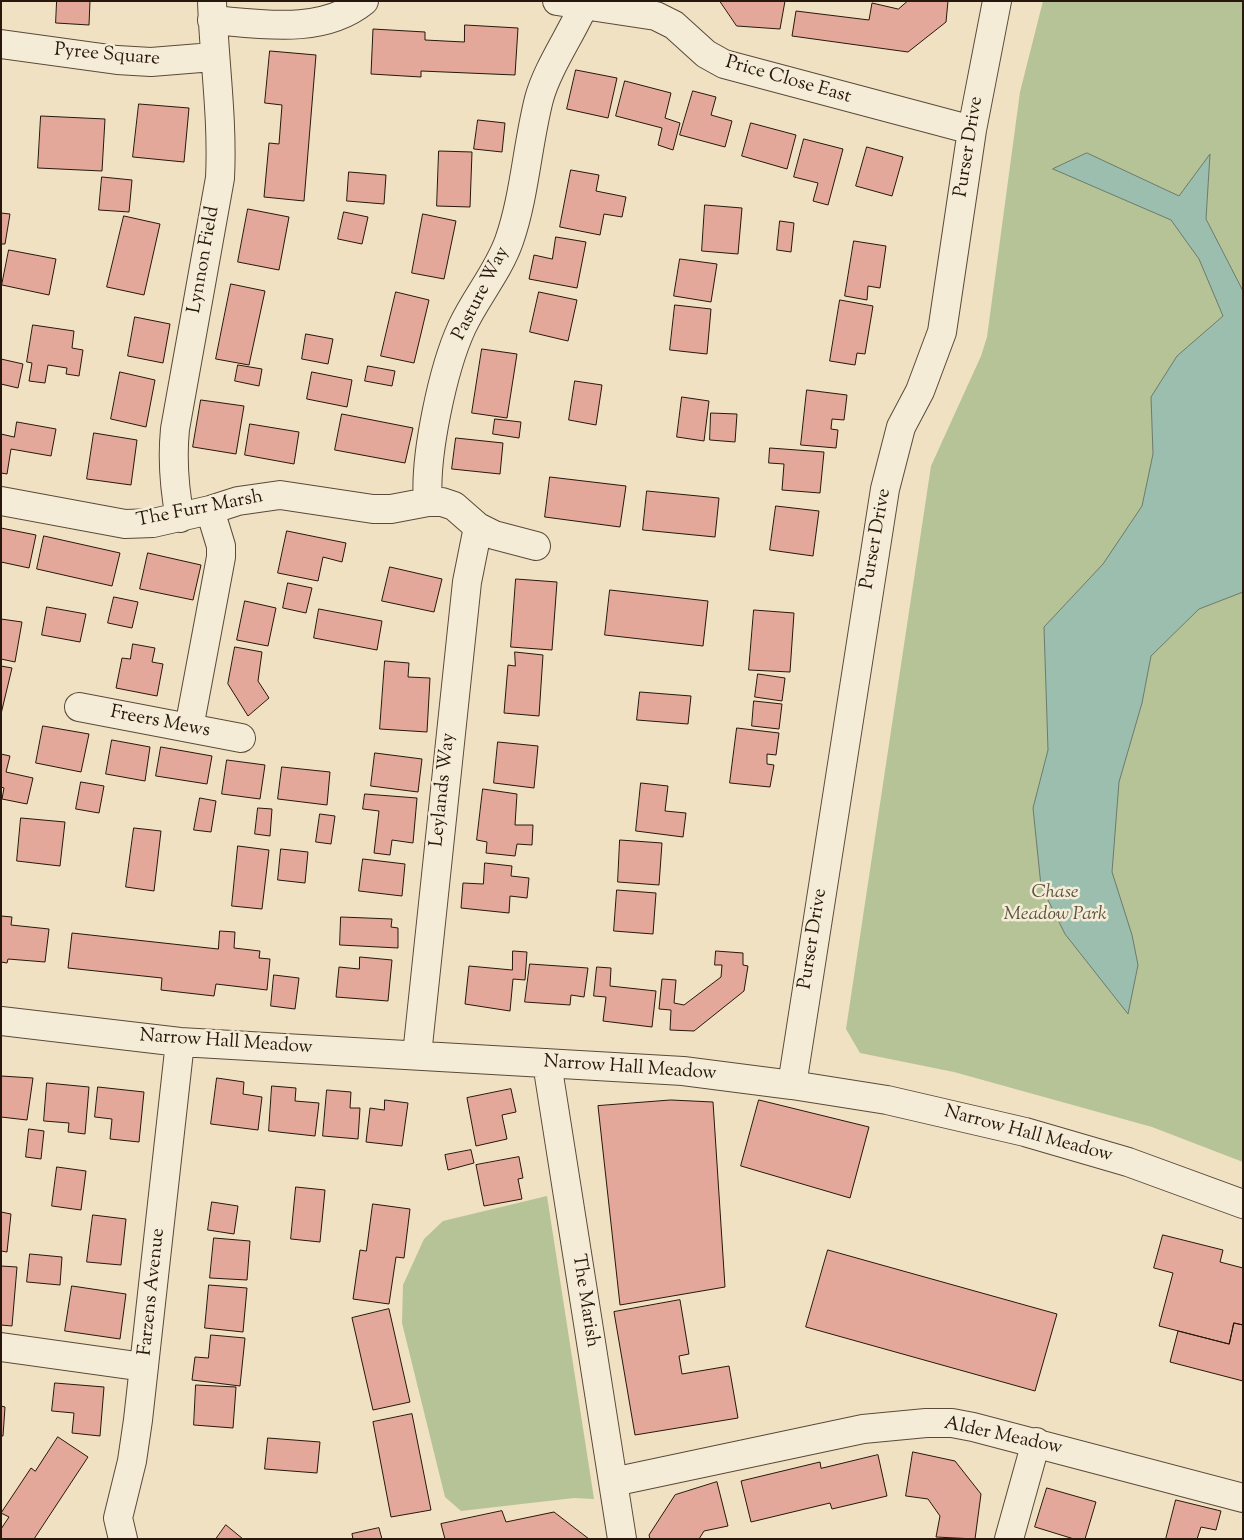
<!DOCTYPE html>
<html>
<head>
<meta charset="utf-8">
<style>
  body { margin:0 }
  #map { position:relative; width:1244px; height:1540px; overflow:hidden; background:#f0e1c2; font-family:"Sorts Mill Goudy",serif }
  canvas { display:block }
  .frame { position:absolute; inset:0; border:2px solid #27170c; pointer-events:none }
</style>
</head>
<body>
<div id="map">
<canvas width="1244" height="1540"></canvas>
<div class="frame"></div>
</div>
<script>
const c = document.querySelector('canvas').getContext('2d');
c.lineJoin = 'round';
function fill(path, color) { c.fillStyle = color; c.fill(path, 'evenodd'); }
function strokePath(path, color, width, dash) { c.strokeStyle = color; c.lineWidth = width; c.lineCap = dash ? 'butt' : 'round'; c.setLineDash(dash || []); c.stroke(path); }
function label(font, color, halo, rows, align = 'center') {
  c.font = font + ' "Sorts Mill Goudy",serif'; c.lineWidth = 5; c.setLineDash([]); c.textBaseline = 'middle'; c.strokeStyle = halo; c.fillStyle = color; for (const [text, x, y, turn = 0] of rows) {
    c.save(); c.translate(x, y); c.rotate((+turn || 0) * Math.PI / 180); c.textAlign = isNaN(turn) ? turn : align; if (halo) c.strokeText(text, 0, 0); c.fillText(text, 0, 0); c.restore();
  }
}
fill(new Path2D(`
  M1043 1H1243V1162L1152 1127 954 1072 860 1053 846 1029 931 466 981 356 987 337 1020 92Z
  M547 1196 594 1499 574 1498 461 1511 445 1497 402 1323 403 1285 424 1239 443 1221Z`), '#b5c397');
const water = new Path2D(`
  M1087 153 1179 196 1210 154 1206 219 1243 291V592L1199 609 1151 656 1142 703 1119 782 1112 872 1132 935 1138 965 1128 1014 1065 934 1041 886 1033 808 1048 750 1044 627 1103 564 1142 506 1153 454 1151 397 1177 356 1223 316 1199 259 1171 220 1053 169Z`);
fill(water, '#9bbeae');
strokePath(water, '#6d7b6d', 1);
const building = new Path2D(`
  M57 1H90L89 25 56 23Z
  M720 1H785L780 29 737 26Z
  M908 1H948L946 22 908 52 792 36 796 11 869 20 872 3 898 9Z
  M465 25 518 28 515 75 421 71V77L371 74 373 29 425 32V40L464 42Z
  M270 51 316 55 304 201 264 197 269 143 279 144 282 105 265 103Z
  M576 70 617 78 608 118 567 109Z
  M625 81 671 93 665 118 680 123 673 150 658 145 662 128 616 116Z
  M693 91 716 97 711 115 732 121 725 147 680 135Z
  M139 104 189 108 184 162 133 157Z
  M41 116 105 119 102 171 38 168Z
  M478 120 505 123 502 152 474 149Z
  M751 123 796 135 787 169 742 156Z
  M804 139 843 149 828 205 813 201 818 183 794 177Z
  M867 147 903 157 892 196 856 186Z
  M439 151 472 152 470 207 437 206Z
  M571 170 599 175 596 191 626 197 622 217 604 214 600 235 560 227Z
  M349 172 386 175 384 204 347 201Z
  M102 177 132 180 129 212 99 210Z
  M705 205 742 208 738 254 702 251Z
  M248 209 289 217 279 270 238 262Z
  M344 212 368 217 362 244 338 239Z
  M1 213 10 214 5 244H1Z
  M423 214 456 221 444 279 412 273Z
  M124 216 160 224 144 295 107 287Z
  M780 221 794 223 791 252 777 250Z
  M556 237 586 242 577 288 529 279 534 255 552 259Z
  M854 241 886 246 880 288 868 286 867 300 845 296Z
  M9 250 56 259 49 295 2 285Z
  M680 259 717 264 711 302 674 296Z
  M231 284 265 291 249 365 216 359Z
  M396 292 429 300 414 363 381 356Z
  M539 292 577 300 568 341 530 332Z
  M840 300 873 306 865 354 857 353 855 365 830 361Z
  M675 305 711 309 707 354 670 350Z
  M135 317 170 324 163 363 128 356Z
  M33 325 74 331 72 348 83 350 79 376 66 374 67 368 48 365 45 383 29 381 32 363 27 362Z
  M306 334 333 339 328 364 302 359Z
  M482 349 517 354 507 418 472 413Z
  M1 359 23 364 18 388 1 384Z
  M238 365 262 369 259 386 235 381Z
  M368 366 395 371 392 386 365 381Z
  M120 372 155 380 146 427 111 419Z
  M312 372 352 380 347 407 307 399Z
  M575 381 602 385 596 425 569 420Z
  M807 390 847 395 844 420 832 419 831 429 838 430 836 448 801 445Z
  M682 397 709 401 704 441 677 437Z
  M201 400 244 406 236 454 193 447Z
  M711 413 737 414 735 442 710 440Z
  M342 414 413 428 405 463 335 450Z
  M495 419 521 422 519 438 493 434Z
  M17 422 56 429 51 456 11 449 7 474 1 473V434L14 437Z
  M250 424 299 432 294 464 245 455Z
  M94 433 137 440 131 485 87 479Z
  M456 438 503 443 500 474 452 469Z
  M770 448 824 452 820 493 782 490 784 464 769 463Z
  M550 477 626 486 620 527 545 517Z
  M647 491 719 498 715 537 643 530Z
  M776 506 819 511 813 556 770 550Z
  M1 528 36 535 29 568 1 562Z
  M287 531 346 543 342 562 323 557 318 581 278 573Z
  M44 536 120 553 112 586 37 569Z
  M148 553 201 565 193 600 140 589Z
  M390 567 442 579 434 612 382 601Z
  M516 579 557 582 552 650 511 647Z
  M288 583 312 588 306 613 283 608Z
  M610 590 708 601 703 646 605 635Z
  M114 597 138 602 132 628 108 623Z
  M245 601 276 608 268 646 237 640Z
  M47 607 86 614 80 642 42 635Z
  M319 609 382 621 377 650 314 638Z
  M754 610 794 613 790 672 749 670Z
  M1 619 22 622 15 662 1 659Z
  M133 644 155 648 152 662 163 664 157 696 116 688 122 658 130 659Z
  M235 647 262 652 258 681 269 698 248 716 228 684Z
  M515 652 543 655 539 716 504 713 508 665 515 666Z
  M385 661 409 663 408 677 430 678 427 732 380 729Z
  M1 666 12 668 1 714Z
  M758 674 785 678 782 701 755 697Z
  M640 692 691 696 688 724 637 720Z
  M754 701 782 704 779 729 752 726Z
  M43 726 89 734 81 772 36 763Z
  M737 728 779 733 776 755 767 754V764L774 765 770 787 730 783Z
  M112 740 150 747 145 781 106 774Z
  M498 742 538 746 534 788 494 783Z
  M161 747 212 756 207 784 156 776Z
  M375 753 422 759 418 792 371 786Z
  M1 754 10 756 6 772 33 778 27 804 2 799 4 788 1 787Z
  M227 760 265 765 260 799 222 794Z
  M282 767 330 772 327 805 278 799Z
  M81 782 104 786 99 813 76 809Z
  M641 783 668 786 665 811 686 813 683 837 636 831Z
  M483 789 517 794 515 825H533L532 845 517 844 515 856 486 853 487 842 477 840Z
  M365 794 417 798 413 843 392 840 390 855 374 853 379 811 363 809Z
  M200 798 216 801 211 832 194 830Z
  M258 808 272 809 270 836 255 834Z
  M320 814 335 816 331 844 316 842Z
  M21 818 65 822 60 866 17 861Z
  M134 828 161 831 154 891 126 887Z
  M620 840 662 843 659 885 618 882Z
  M238 846 269 850 262 909 232 906Z
  M281 849 308 852 305 883 278 880Z
  M363 859 405 864 402 896 359 891Z
  M485 863 512 866 511 876 529 878 527 898 510 896 509 913 461 908 463 883 483 884Z
  M617 890 656 893 653 934 614 931Z
  M1 916 12 917 11 925 49 929 45 962 8 959 7 963 1 962Z
  M341 917 392 919 391 927 398 928V948L340 945Z
  M220 931 235 932 234 948 260 951 259 958 270 959 267 990 216 984 214 996 161 990 162 978 68 968 72 933 218 949Z
  M513 951 527 952 525 980 513 979 510 1011 465 1004 469 966 512 970Z
  M716 951 743 953V965L748 966 744 991 694 1031 670 1030 671 1010 659 1009 662 979 676 980 674 1003 684 1005 721 977 722 965H715Z
  M360 957 392 960 388 1001 336 997 339 967 359 969Z
  M530 964 588 968 584 997 571 995 570 1005 525 1002Z
  M597 967 611 968 610 986 656 991 652 1027 603 1021 606 997 594 996Z
  M274 975 299 978 295 1009 271 1006Z
  M1 1076 33 1078 27 1120 1 1117Z
  M217 1078 244 1082 243 1094 262 1097 258 1130 211 1124Z
  M47 1083 89 1087 85 1134 68 1132 69 1123 44 1121Z
  M272 1086 296 1088 295 1101 319 1103 315 1136 269 1131Z
  M98 1087 144 1092 139 1142 110 1139 112 1119 95 1117Z
  M511 1089 516 1112 502 1115 507 1139 476 1146 467 1098Z
  M327 1090 351 1092 350 1108H360L358 1139 323 1136Z
  M385 1100 408 1103 402 1146 366 1142 370 1108 384 1110Z
  M671 1100 713 1102 725 1287 620 1305 598 1106Z
  M759 1100 869 1127 850 1198 741 1166Z
  M29 1129 44 1131 41 1159 26 1157Z
  M471 1150 474 1163 448 1170 445 1155Z
  M519 1157 523 1178 518 1179 522 1199 484 1206 476 1165Z
  M57 1167 86 1171 81 1210 52 1206Z
  M296 1187 325 1190 320 1242 291 1239Z
  M212 1202 238 1206 234 1234 208 1230Z
  M373 1204 410 1209 404 1258 396 1257 389 1304 353 1299 360 1250 366 1251Z
  M1 1212 11 1214 7 1252 1 1251Z
  M93 1215 126 1219 121 1265 87 1262Z
  M1163 1235 1223 1250 1220 1262 1243 1268V1325L1234 1323 1229 1344 1159 1326 1173 1273 1154 1268Z
  M214 1238 250 1241 247 1280 210 1278Z
  M828 1250 1057 1314 1035 1391 806 1327Z
  M30 1254 62 1257 60 1285 27 1282Z
  M1 1266 17 1267 12 1326 1 1325Z
  M209 1285 247 1288 243 1332 205 1328Z
  M72 1286 126 1294 120 1339 65 1331Z
  M680 1300 689 1354 679 1356 682 1374 729 1366 738 1418 635 1435 614 1312Z
  M389 1309 410 1402 373 1410 352 1318Z
  M1234 1323 1243 1325V1381L1170 1362 1178 1331 1229 1344Z
  M211 1335 245 1338 240 1386 192 1380 195 1357 208 1358Z
  M55 1383 104 1387 100 1436 72 1433 74 1413 52 1411Z
  M196 1385 236 1387 233 1428 194 1425Z
  M1 1406 5 1407 3 1436H1Z
  M412 1414 431 1510 391 1517 373 1422Z
  M58 1437 88 1457 34 1539H1V1529L9 1517 1 1513 31 1468 35 1471Z
  M268 1438 320 1442 317 1473 265 1469Z
  M913 1452 955 1461 981 1494 975 1539 936 1537 940 1516 928 1499 906 1496Z
  M878 1455 887 1496 832 1509 830 1503 751 1522 741 1481 820 1462 821 1468Z
  M717 1482 728 1526 704 1531 699 1539H650L649 1535 675 1495Z
  M1047 1488 1096 1502 1085 1539H1074L1035 1527Z
  M1176 1500 1221 1511 1216 1530 1201 1527 1197 1539H1166Z
  M502 1511 506 1522 554 1512 589 1539H445L441 1524Z
  M226 1525 243 1539H216Z
  M379 1528 382 1539H353L352 1534Z`);
fill(building, '#e3a899');
strokePath(building, '#27170c', 1);
const minor = new Path2D(`
  M557 1 656 16 674 25 706 54 724 64 972 130
  M212 20C261 24 322 35 364 1
  M1 44 117 60 151 62 213 57
  M1 501 125 524 153 523 210 510 238 501 280 495 373 509H391L428 502H442L454 506 478 527 494 535 536 546
  M428 502C424 457 443 368 462 327 476 297 498 272 509 241 525 195 527 146 539 99 547 69 570 36 583 7
  M180 518C174 487 172 460 175 429L220 178C223 119 214 60 212 1
  M79 707 241 738
  M189 728 221 557V546L210 510
  M1 1021 180 1042 683 1071 792 1085 887 1100 1025 1132 1128 1162 1243 1204
  M417 1055 467 582 478 527
  M547 1063 622 1539
  M792 1085 885 489 901 427 920 391 942 332 972 130 997 1
  M1 1347 144 1367
  M613 1482 863 1429 926 1423H952L973 1427 1243 1498
  M123 1539 118 1518 132 1461 138 1420 180 1042
  M1009 1539 1036 1442`);
strokePath(minor, '#594a3a', 30);
strokePath(minor, '#f5ecd7', 28);
label('19px', '#27170c', '#f5ecd7', [
  ["Pyree Square",107,56,5],
  ["Price Close East",788,81,16],
  ["Purser Drive",970,147,-81],
  ["Lynnon Field",205,260,-80],
  ["Pasture Way",482,294,-63],
  ["The Furr Marsh",200,510,-11],
  ["Purser Drive",877,539,-80],
  ["Freers Mews",160,723,11],
  ["Leylands Way",444,790,-84],
  ["Purser Drive",814,939,-81],
  ["Narrow Hall Meadow",226,1043,4],
  ["Narrow Hall Meadow",630,1069,4],
  ["Narrow Hall Meadow",1028,1135,15],
  ["Farzens Avenue",153,1292,-84],
  ["The Marish",584,1301,81],
  ["Alder Meadow",1003,1437,12]
]);
label('italic 19px', '#59533d', '#f5ecd7', [
  ["Chase",1055,894],
  ["Meadow Park",1055,916]
]);
</script>
</body>
</html>
